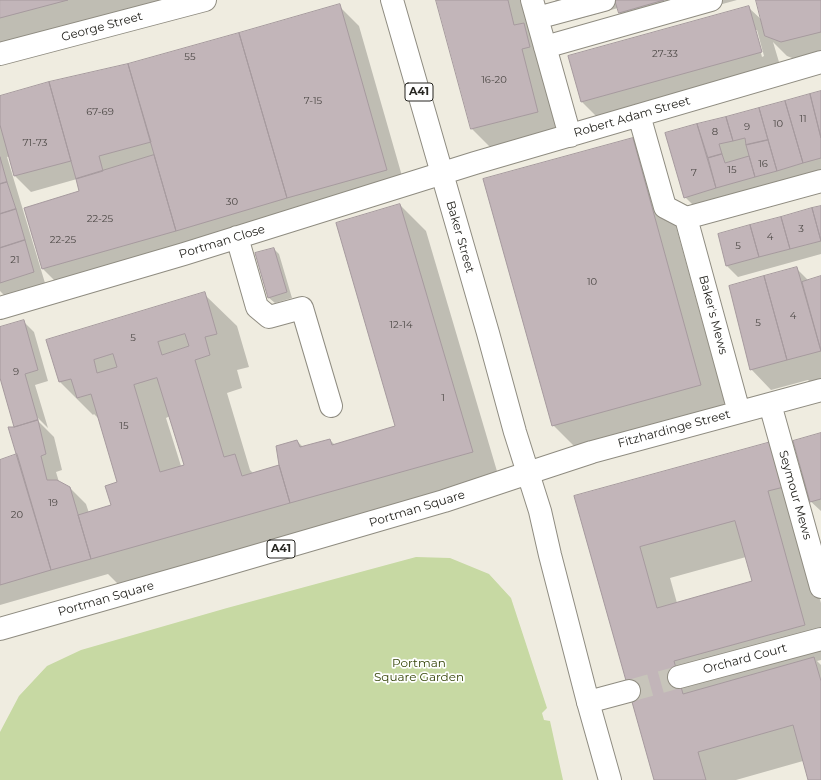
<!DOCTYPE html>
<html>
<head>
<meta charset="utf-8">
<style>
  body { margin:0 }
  canvas { display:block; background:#efece0 }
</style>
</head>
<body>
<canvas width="821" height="780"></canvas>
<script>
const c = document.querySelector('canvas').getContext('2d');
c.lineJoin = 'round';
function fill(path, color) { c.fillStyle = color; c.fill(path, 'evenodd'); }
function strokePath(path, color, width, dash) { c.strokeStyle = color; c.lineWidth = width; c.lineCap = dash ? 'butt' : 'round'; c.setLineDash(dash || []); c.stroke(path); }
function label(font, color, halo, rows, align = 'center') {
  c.font = font + ' Montserrat,sans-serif'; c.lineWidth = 3.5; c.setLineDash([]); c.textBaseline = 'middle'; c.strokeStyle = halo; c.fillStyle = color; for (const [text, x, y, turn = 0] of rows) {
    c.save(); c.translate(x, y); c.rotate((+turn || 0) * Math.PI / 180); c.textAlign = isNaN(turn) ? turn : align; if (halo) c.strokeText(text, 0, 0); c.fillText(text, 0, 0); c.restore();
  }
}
fill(new Path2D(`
  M416 557 450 558 489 574 511 598 547 708 542 713 544 720 550 721 563 780H0V732L19 696 47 666 81 650 227 608Z`), '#c7d9a3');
fill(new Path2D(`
  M0 0H163L0 43Z
  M437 0H530L569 142 503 160 472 129Z
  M555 0H737L635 28 619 12 618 8 575 20Z
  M757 0H821V57L802 62 787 56 773 42 782 72 602 122 582 102 749 8 763 21ZM755 30H757L764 56 762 57Z
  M339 6 359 26 406 190 59 285 43 269 25 208 81 192 77 179 31 192 15 176 10 156 7 157 45 283 5 296 0 291V97L128 65Z
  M821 92V184L705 217 685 197 666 134Z
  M633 139 659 165 727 411 579 451 553 425Z
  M400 205 426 231 499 478 125 591 108 574 0 605V461L18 455 15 428 0 374V328L23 321 34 332 48 381 35 385 48 428 37 417V420L54 437 62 470 56 472 59 482 70 488 86 504 89 513 112 506 119 483 100 420 94 414 93 415 60 382 48 340 204 294 237 326 249 367 237 370 242 388 227 393 250 470 253 473 280 465 297 441 303 447 330 440 335 445 397 427ZM170 416 185 465 181 466 166 418Z
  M821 207V254L738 277 727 266 719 235Z
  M274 249 279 254 292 298 275 303 269 298 257 254Z
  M797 269 809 281 821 277V384L814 386 808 380 771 390 751 369Z
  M821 434V511L808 499 814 518 798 522 821 603V660L817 661 821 665V780H809L803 761 736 780H655L576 497 771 443 804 476ZM746 557 753 582 677 603 670 578Z`), '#0003');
const building = new Path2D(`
  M0 0H68L0 18Z
  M436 0H508L514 25 524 23 530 47 522 49 538 112 471 129Z
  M615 0H664L619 13Z
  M756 0H821V32L781 42 765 36Z
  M340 4 387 170 287 198 239 33Z
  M749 6 762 52 581 102 568 56Z
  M239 33 287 198 176 231 128 64Z
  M128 64 151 142 99 156 103 171 76 179 49 82Z
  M49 82 71 161 14 176 0 125V96Z
  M821 91V138L810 94Z
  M810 94 821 138V158L803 163 785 101Z
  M785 101 803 163 777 171 759 108Z
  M759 108 768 140 746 145 745 138 733 141 726 117Z
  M726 117 733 141 719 144 722 154 708 158 697 124Z
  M697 124 716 188 684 198 665 133Z
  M633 138 701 385 552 426 483 179Z
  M768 140 777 171 755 177 746 145Z
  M722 154 725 163 749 156 755 177 716 188 708 158Z
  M154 155 176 231 42 269 24 208 79 191 76 179Z
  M0 157 7 182 0 184Z
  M7 182 16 209 0 214V184Z
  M400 204 473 452 290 503 279 465 276 446 297 440 300 447 330 439 332 445 395 426 336 223Z
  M821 206V241L812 208Z
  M812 208 821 241 790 249 781 217Z
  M16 209 25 240 0 248V214Z
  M781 217 790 249 759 257 750 225Z
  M750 225 759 257 726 266 718 234Z
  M25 240 34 272 0 283V248Z
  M274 248 287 292 268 298 255 253Z
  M797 267 821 351 787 360 764 276Z
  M764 276 787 360 750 370 729 286Z
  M821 276V351L802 282Z
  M205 292 217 334 205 337 210 355 195 360 224 457 235 454 242 476 279 465 290 503 91 559 78 515 111 505 105 486 117 482 91 394 77 398 71 379 59 382 46 340ZM185 334 189 346 162 355 158 342ZM113 354 117 367 97 373 94 360ZM157 378 184 465 160 472 134 385Z
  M24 320 38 370 25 374 38 420 14 427 0 378V327Z
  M38 420 46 454 41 456 47 480H57L70 487 91 559 51 570 8 427H14Z
  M821 433V499L810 502 793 441Z
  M771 442 784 487 768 491 805 625 674 661 683 694 814 657 821 681V780H808L793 725 698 752 706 780H654L574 496ZM735 521 752 581 657 608 640 547Z
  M17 454 51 570 0 585V460Z`);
fill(building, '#c2b5b9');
strokePath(building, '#a69a9e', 1);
strokePath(new Path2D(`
  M629 691 679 677`), '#c7c4ba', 22, [22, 11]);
const minor = new Path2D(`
  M532 0 570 136
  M537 18 604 0
  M545 47 711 0
  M0 54 205 0
  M639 115 665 207 686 218 739 412
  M686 218 821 181
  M237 237 257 307 269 317 302 308 331 406
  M0 308 184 254 475 163 821 62
  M770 404 821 587
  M528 473 592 452 821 390
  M679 677 821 639
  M588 702 629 691`);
const major = new Path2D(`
  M392 0 488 333 515 432 540 511 550 555 588 702 610 780
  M0 629 214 568 444 501 528 473`);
strokePath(minor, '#8f8c81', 24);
strokePath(major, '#8f8c81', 24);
strokePath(minor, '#fff', 22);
strokePath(major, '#fff', 22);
label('10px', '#4d4946', null, [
  ["27-33",665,54],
  ["55",190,57],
  ["16-20",494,80],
  ["7-15",313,101],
  ["67-69",100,112],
  ["11",803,119],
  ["10",778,124],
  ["9",747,127],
  ["8",715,132],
  ["71-73",35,143],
  ["16",763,164],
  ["15",732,170],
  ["7",694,173],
  ["30",232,202],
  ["22-25",100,219],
  ["3",801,229],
  ["4",770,237],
  ["22-25",63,240],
  ["5",738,246],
  ["21",15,260],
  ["10",592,282],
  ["4",793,316],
  ["5",758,323],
  ["12-14",401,325],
  ["5",133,338],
  ["9",16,372],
  ["1",443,398],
  ["15",124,426],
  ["19",53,503],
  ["20",17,515]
]);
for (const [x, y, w] of [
  [419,92,28],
  [281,549,28]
]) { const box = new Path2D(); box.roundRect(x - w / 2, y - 9, w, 18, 3); c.fillStyle = '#fff'; c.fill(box); strokePath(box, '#262520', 1); }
label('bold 11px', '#262520', null, [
  ["A41",419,92],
  ["A41",281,549]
]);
label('12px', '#262520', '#fff', [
  ["George Street",102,27,-15],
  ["Robert Adam Street",632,117,-16],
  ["Baker Street",460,237,74],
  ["Portman Close",222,242,-17],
  ["Baker's Mews",713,315,75],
  ["Fitzhardinge Street",674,429,-15],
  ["Seymour Mews",795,495,74],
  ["Portman Square",417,509,-17],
  ["Portman Square",106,599,-16],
  ["Orchard Court",745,659,-15]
]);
label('12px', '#354508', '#fff', [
  ["Portman",419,663],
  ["Square Garden",419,677]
]);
</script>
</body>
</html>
